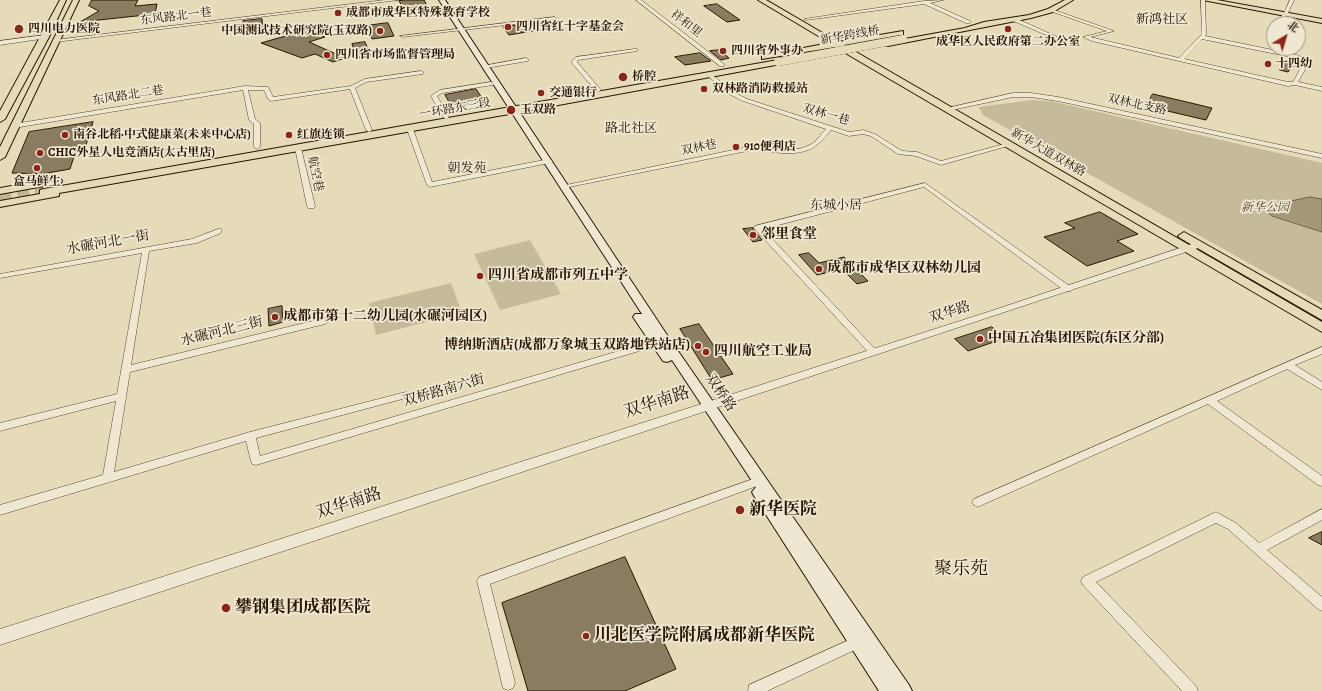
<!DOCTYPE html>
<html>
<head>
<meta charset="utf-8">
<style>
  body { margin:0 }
  #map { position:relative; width:1322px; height:691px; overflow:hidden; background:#e5dbb9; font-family:Alegreya,"Noto Serif SC",serif }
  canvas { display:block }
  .north { position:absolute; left:1266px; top:16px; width:40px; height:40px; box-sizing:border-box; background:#eee8d2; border:1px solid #9f947e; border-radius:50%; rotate:38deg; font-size:11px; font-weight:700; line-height:16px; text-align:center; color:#281600 }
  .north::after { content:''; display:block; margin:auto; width:14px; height:18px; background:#8f2418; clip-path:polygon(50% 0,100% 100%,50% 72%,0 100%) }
</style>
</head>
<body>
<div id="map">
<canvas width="1322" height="691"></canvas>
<div class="north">北</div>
</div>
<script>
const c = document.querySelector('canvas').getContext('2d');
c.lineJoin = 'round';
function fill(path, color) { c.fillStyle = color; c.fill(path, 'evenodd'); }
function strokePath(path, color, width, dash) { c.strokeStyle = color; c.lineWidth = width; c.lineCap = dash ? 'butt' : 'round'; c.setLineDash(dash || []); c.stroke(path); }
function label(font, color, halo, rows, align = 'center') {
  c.font = font + ' Alegreya,"Noto Serif SC",serif'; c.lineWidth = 3.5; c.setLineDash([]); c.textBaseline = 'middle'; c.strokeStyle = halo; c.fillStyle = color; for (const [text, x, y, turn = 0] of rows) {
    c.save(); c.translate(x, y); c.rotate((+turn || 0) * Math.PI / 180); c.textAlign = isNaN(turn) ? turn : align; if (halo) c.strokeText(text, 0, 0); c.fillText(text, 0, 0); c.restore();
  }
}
fill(new Path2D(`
  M1032 100 1050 101 1322 163V304L983 115 979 107Z
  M530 240 561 294 500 310 474 254Z
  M451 283 462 313 376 335 369 303Z`), '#c5ba9a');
const water = new Path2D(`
  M1310 197 1322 199V232L1272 216 1267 212 1287 202Z`);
fill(water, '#a5987a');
strokePath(water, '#736449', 1);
const building = new Path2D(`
  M92 0H138L135 6 157 4 155 14 80 22 99 11 89 6Z
  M406 0H424L429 9 406 12 399 1Z
  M717 4 740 20 727 22 704 6Z
  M262 19 263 31 243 33V21Z
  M388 23 394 36 372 39 366 26Z
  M531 24 538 30 509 35 503 27Z
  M294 25 325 37 309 42 345 58 333 62 315 54 302 58 261 43 296 33Z
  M365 42 371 56 357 58 352 44Z
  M719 50 729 58 721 60 710 51Z
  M700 53 711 61 685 65 675 57Z
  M1284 63 1293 65 1288 72 1280 70Z
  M476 89 484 101 452 107 445 95Z
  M1153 94 1212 108 1206 120 1146 106Z
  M93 122 86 145 77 147 70 169 42 174 12 173 29 132Z
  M1100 212 1138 234 1117 241 1134 251 1087 266 1044 237 1075 228 1065 223Z
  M753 228V229L762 240 753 242 743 229Z
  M809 253 819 263 844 257 868 281 857 284 842 269 817 275 799 255Z
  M282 306 283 322 269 326 268 309Z
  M699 324 733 374 712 380 680 329Z
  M992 327 1005 338 968 351 955 339Z
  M1322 532V545L1309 538Z
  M625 557 676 669 625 691H528L502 603Z`);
fill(building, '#8a7c60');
strokePath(building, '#281600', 1);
strokePath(new Path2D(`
  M0 200 44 192`), '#bfb494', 12, [12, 6]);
const minor = new Path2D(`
  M385 0H398L55 42 53 41 55 40Z
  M636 0H641L724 64V66H720Z
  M943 0 930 3 970 21V23H966L924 4 806 20 804 19 924 1Z
  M1201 0H1205L1206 34 1205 36 1297 55 1309 60 1310 61 1298 82 1322 87V91L1295 85 1288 86 1092 41 1083 37 1107 31 1050 11 1054 10 1114 31 1090 37 1179 58 1202 34ZM1202 39 1296 58 1304 62 1293 82H1288L1184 59Z
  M1290 0H1294L1288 13 1286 14 1285 24H1281L1282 14 1284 13Z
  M555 17 557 19 537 22 544 31 542 32 532 22 402 37 400 36Z
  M1011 18H1015L1062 39 1058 40 1011 20Z
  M635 49H637V51L578 60 577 62 601 90 598 92 596 91 571 62 576 57Z
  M526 58 528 59V61L486 68 483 66Z
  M421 71 423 72V74L366 82 355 88 372 130 369 132 366 130 350 89 271 101 268 99 264 90H248L255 119 260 123V147L257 149 254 147V124L249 120 243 90 14 128 11 126 14 124 245 86 268 87 273 97 351 86 365 79Z
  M711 74 735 93 747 99 849 132 863 130 875 134 902 151 917 152 941 161 1008 143 1011 145 941 165 916 156 898 154 871 136 863 134 849 136 831 130C827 135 823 140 818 144 802 158 776 153 757 149L564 188 563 187 566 185 757 145C775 149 797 154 813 143 818 139 822 133 826 129L743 101 731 95 709 77V75Z
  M491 82 494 84 493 85 442 93 437 96 449 117 446 119 443 117 431 96 440 90Z
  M410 127 413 129 432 182 549 159 552 161 549 163 430 187 427 185 407 129Z
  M296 147 301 148 315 206 314 208H308L307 206 295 148Z
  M925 183 1071 287 1072 289 1071 291H1065L924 187 763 229 876 350 878 352 873 355 870 354 754 228 755 226Z
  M218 229H221V233L197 243 149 251 131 365 325 318 329 321 325 324 130 372 114 472 250 432 406 392 409 393 411 395 409 397 406 398 256 438 260 456 660 339 663 338 667 341 666 343 256 465 252 464 251 461 246 441 0 515V505L103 475 116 401 0 431V423L117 394 142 253 0 278V274L192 239Z
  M1322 347V354L1295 365 1322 382V390L1287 369 1217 401 1322 476V486L1318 485 1208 404 982 505 978 507 974 505 972 502 974 499Z
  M753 479 757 480 758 483 757 486 490 584 515 683 513 688 508 690 503 688 477 581 479 577Z
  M1322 509V520L1267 550 1322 597V611L1318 609 1228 529 1216 523 1096 582 1196 686 1198 691H1182L1083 585 1081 581 1083 577 1216 512 1236 523 1259 543Z
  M858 636 863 638 865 642 863 646 767 691H748L749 685Z`);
const tertiary = new Path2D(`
  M45 35 48 37 47 38 0 45V41Z
  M1013 93H1031L1058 97 1322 154V158L1058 101 1031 97H1013L947 111 943 109Z
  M1198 242 1201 243V247L0 645V629L988 312Z`);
const secondary = new Path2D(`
  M439 0H445L669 338 909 685 912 691H879L754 496 752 492 756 487 672 360 667 362 663 361 633 317 635 314H642Z`);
const primary = new Path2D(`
  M60 0H66L49 37 5 119 0 122V111Z
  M73 0H79L5 157 0 160V147Z
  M758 0H766L838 42 903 31V35H900L844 45 1322 322V332L835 47 762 59V55H765L830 43Z
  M1065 0H1073L1053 12 1031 18 888 46 884 44 888 42 965 28 984 22 1029 15 1048 9Z
  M1203 0H1217L1322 19V23Z
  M778 60H781V64L515 113 59 193V196L0 207V201L40 194V190L44 189Z
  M57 178 61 179 62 181 61 183 0 194V188Z
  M1184 232 1322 310V320L1180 238 1178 236Z`);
strokePath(minor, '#57472e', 1);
strokePath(tertiary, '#57472e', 1);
strokePath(secondary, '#281600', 2);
strokePath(primary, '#281600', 2);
fill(minor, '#eee8d2');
fill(tertiary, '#eee8d2');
fill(secondary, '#eee8d2');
fill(primary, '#e5dbb9');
const primaryBridge = new Path2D(`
  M778 62 903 39`);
strokePath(primaryBridge, '#281600', 8, []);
strokePath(primaryBridge, '#e5dbb9', 8);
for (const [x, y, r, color] of [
  [338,13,4,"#8f2418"],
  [508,27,4,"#8f2418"],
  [19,29,5,"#8f2418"],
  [1008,29,4,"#8f2418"],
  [380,31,4,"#8f2418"],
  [723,51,4,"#8f2418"],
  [327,55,4,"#8f2418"],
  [1268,64,4,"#8f2418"],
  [623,77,5,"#8f2418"],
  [704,89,4,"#8f2418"],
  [541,93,4,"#8f2418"],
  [511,110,5,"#8f2418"],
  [65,135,4,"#8f2418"],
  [289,135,4,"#8f2418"],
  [736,147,4,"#8f2418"],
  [40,153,4,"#8f2418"],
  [37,168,4,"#8f2418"],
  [753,235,4,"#8f2418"],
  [819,269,4,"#8f2418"],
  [480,276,4,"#8f2418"],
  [275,317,4,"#8f2418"],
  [980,339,4,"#8f2418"],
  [698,346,4,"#8f2418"],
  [706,352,4,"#8f2418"],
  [740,510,5,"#8f2418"],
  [226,608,5,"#8f2418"],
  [586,636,4,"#8f2418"]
]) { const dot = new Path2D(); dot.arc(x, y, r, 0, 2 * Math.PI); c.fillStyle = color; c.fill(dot); strokePath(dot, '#eee8d2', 1.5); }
label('bold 12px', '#281600', '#eee8d2', [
  ["成都市成华区特殊教育学校",346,13],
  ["四川省红十字基金会",516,27],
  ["四川电力医院",28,29],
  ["中国测试技术研究院(玉双路)",372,31,"right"],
  ["成华区人民政府第二办公室",1008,42,"center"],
  ["四川省外事办",731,51],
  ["四川省市场监督管理局",335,55],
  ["十四幼",1276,64],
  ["桥腔",632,77],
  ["双林路消防救援站",712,89],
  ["交通银行",549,93],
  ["玉双路",520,110],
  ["南谷北稻·中式健康菜(未来中心店)",73,135],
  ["红旗连锁",297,135],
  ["910便利店",744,147],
  ["CHIC外星人电竞酒店(太古里店)",48,153],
  ["盒马鲜生",37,182,"center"]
], 'left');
label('12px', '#281600', '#eee8d2', [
  ["东风路北一巷",176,17,-7],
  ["祥和里",686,24,38],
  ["新华跨线桥",850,36,-10],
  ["东风路北二巷",128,96,-9],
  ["双林北支路",1137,105,12],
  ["一环路东三段",455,109,-10],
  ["双林一巷",826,115,16],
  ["双林巷",699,148,-12],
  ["新华大道双林路",1048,153,30],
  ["航空巷",315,174,78]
]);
label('italic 12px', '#57472e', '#eee8d2', [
  ["新华公园",1265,208]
]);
label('13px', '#281600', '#eee8d2', [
  ["新鸿社区",1162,20],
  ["路北社区",631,129],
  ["朝发苑",467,169],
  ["东城小居",836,206]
]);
label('bold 14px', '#281600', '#eee8d2', [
  ["邻里食堂",761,235],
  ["成都市成华区双林幼儿园",827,269],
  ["四川省成都市列五中学",488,276],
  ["成都市第十二幼儿园(水碾河园区)",283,317],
  ["中国五冶集团医院(东区分部)",988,339],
  ["博纳斯酒店(成都万象城玉双路地铁站店)",690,346,"right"],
  ["四川航空工业局",714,352]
], 'left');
label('14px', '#281600', '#eee8d2', [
  ["水碾河北一街",108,243,-10],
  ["双华路",950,313,-18],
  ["水碾河北三街",222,332,-14],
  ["双桥路南六街",444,391,-16],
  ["双桥路",720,393,55]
]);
label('17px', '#281600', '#eee8d2', [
  ["双华南路",657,403,-18],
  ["双华南路",349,504,-18]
]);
label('bold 17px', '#281600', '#eee8d2', [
  ["新华医院",749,510],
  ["攀钢集团成都医院",235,608],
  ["川北医学院附属成都新华医院",594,636]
], 'left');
label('18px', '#281600', '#eee8d2', [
  ["聚乐苑",961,570]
]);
</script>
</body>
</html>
